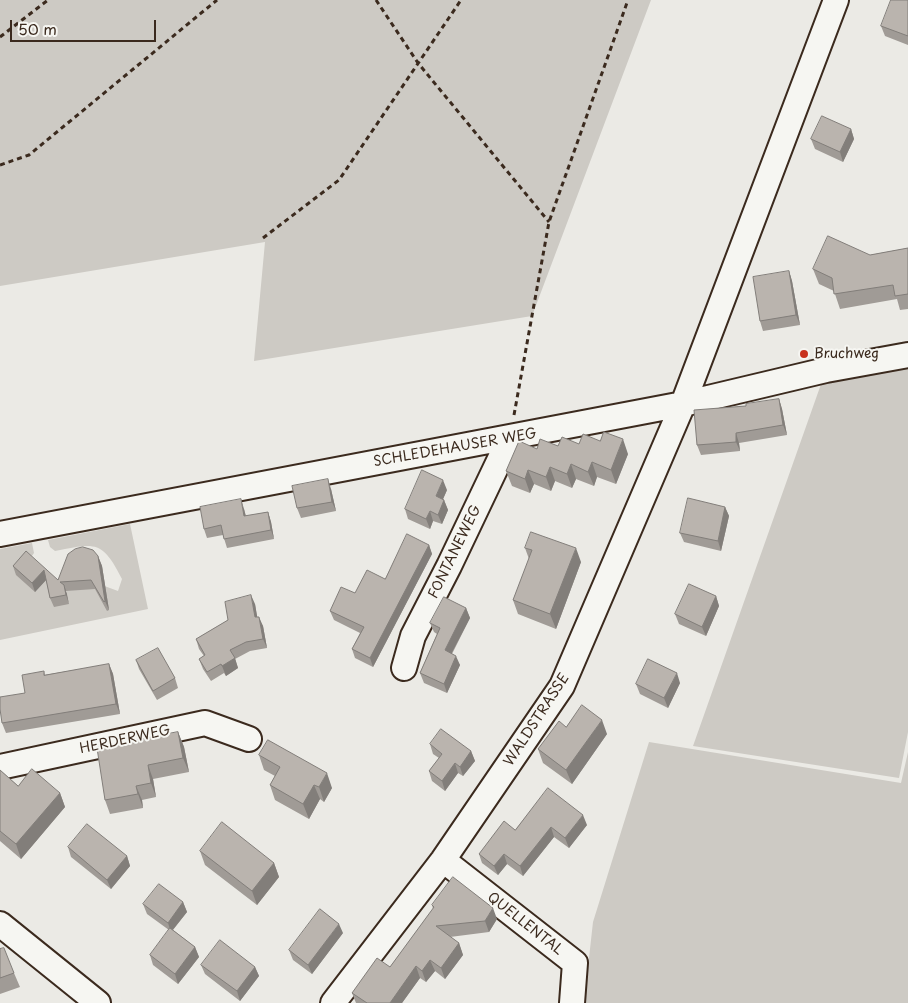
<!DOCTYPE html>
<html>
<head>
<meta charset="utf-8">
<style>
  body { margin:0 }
  #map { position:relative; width:908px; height:1003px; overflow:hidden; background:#ebeae5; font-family:"Playpen Sans",sans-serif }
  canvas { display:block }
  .scale { position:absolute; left:10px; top:20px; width:146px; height:22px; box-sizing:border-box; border:2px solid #3b2a1e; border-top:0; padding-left:6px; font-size:15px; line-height:18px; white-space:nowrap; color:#3b2a1e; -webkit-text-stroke:4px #f6f6f2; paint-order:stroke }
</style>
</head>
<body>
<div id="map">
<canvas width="908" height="1003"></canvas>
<div class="scale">50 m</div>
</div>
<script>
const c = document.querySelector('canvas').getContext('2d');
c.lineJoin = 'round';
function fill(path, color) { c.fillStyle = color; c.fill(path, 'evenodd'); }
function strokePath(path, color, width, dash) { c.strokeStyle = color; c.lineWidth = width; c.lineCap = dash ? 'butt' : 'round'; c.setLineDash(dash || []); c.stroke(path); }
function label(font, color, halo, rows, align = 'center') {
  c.font = font + ' "Playpen Sans",sans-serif'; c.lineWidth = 4; c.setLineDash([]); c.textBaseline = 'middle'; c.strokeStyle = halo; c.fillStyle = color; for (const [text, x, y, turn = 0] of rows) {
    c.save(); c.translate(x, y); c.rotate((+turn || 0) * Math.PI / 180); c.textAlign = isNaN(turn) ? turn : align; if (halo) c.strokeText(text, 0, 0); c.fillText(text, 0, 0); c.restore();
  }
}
fill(new Path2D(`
  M0 0H651L532 316 254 361 265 242 0 286Z
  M908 355V732L899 778 693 746 826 370Z
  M130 524 148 609 0 640V549L32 543 34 553 29 560 48 577 69 604 66 589H93L99 584 118 591 122 579C102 540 96 543 55 551L50 547 48 540Z
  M649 742 901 783 908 752V1003H584L593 922Z`), '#cdcac4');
const minor = new Path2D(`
  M0 534 683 404 826 370 908 355
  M404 668 413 636 449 566 510 438
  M0 767 205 723 249 739
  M443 860 575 963 572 1003
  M0 924 98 1003
  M333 1003 443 860 562 686 683 404 836 0`);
strokePath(minor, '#3b2a1e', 28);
strokePath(new Path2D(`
  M376 0 418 63 549 222
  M0 37 48 0
  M0 165 29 155 217 0
  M263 238 339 180 461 0
  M514 415 549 222 628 0`), '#3b2a1e', 3, [5, 4]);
strokePath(minor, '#f6f6f2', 24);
fill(new Path2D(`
  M908 0V45L885 36 881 26Z
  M851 129 854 139 843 162 815 149 811 139Z
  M908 248V309L900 310 897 299 840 309 834 291 819 284 813 269 870 255Z
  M789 271 792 281 800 325 763 331 760 321Z
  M779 399 782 409 787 435 739 443 740 451 701 455 697 445 746 406Z
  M579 444 628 454 616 484 597 477 594 486 576 479 572 488 555 481 551 491 534 484 530 493 512 486 506 471 537 449Z
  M331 489 336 511 301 518 297 508Z
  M447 490 443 499 444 500 448 510 442 524 433 521 430 529 408 519 405 509Z
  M725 507 729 516 721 551 684 542 680 533Z
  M244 509 246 516 268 512 271 522 274 539 227 548 223 535 207 538 204 529Z
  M429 545 432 554 373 667 355 658 352 649 360 633 334 620 330 611 355 593 385 579Z
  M525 548 581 562 556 629 518 614 513 600 529 559Z
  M98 556 102 566 109 610 107 611 95 589 66 591 69 604 54 607 50 598 46 580 35 592 16 575 13 566 58 580Z
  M716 596 719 606 706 636 679 624 675 614Z
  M255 604 257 617 263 626 267 648 250 651 235 659 238 668 226 676 224 673 211 681 203 669 199 659 204 656 199 649 196 639Z
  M466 608 470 618 452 654 460 665 447 693 424 683 420 673 437 634 434 632 430 623Z
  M136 660 175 678 178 688 157 700 139 669Z
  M109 664 113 674 120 714 6 733 2 723 25 693 44 671 45 675Z
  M680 683 668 708 640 694 636 684Z
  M566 727 607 734 572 784 543 763 538 749Z
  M178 732 184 747 189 772 153 779 156 797 142 800 143 808 110 814 105 800Z
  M430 744 471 751 475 761 463 776 458 773 445 791 432 781 429 771 439 758 433 754Z
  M259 755 332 788 324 802 320 799 309 819 275 800 270 785 275 776 264 770Z
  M0 770 18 786 60 793 65 807 21 859 0 841Z
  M587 825 569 848 554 837 523 876 507 864 498 875 482 863 479 854 515 830Z
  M68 847 127 856 130 866 111 889 71 857Z
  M200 851 274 863 279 877 257 905 205 865Z
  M183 902 187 912 173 930 195 947 199 957 178 984 153 965 150 955 169 930 147 914 143 904Z
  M432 905 497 919 489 932 450 937 459 943 463 955 445 979 435 971 426 982 420 978 402 1003H356L352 993 390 967 433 909Z
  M343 933 312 974 293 960 289 950Z
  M0 949 14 973 20 987 0 994Z
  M201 965 255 967 259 976 240 1001 205 974Z`), '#a09b96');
fill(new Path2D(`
  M851 129 854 139 843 162 840 152Z
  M789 271 792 281 800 325 796 315Z
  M779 399 782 409 787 435 783 425Z
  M736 433 739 443 740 451 736 442Z
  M623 439 628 454 616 484 611 470Z
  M592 462 597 477 594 486 588 472Z
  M571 464 576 479 572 488 567 474Z
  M550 467 555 481 551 491 546 477Z
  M528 470 534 484 530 493 525 479Z
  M328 479 331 489 336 511 332 502Z
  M443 480 447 490 440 506 436 496Z
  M241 499 244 509 248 526 244 516Z
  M444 500 448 510 442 524 438 515Z
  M725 507 729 516 721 551 718 541Z
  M430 511 433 521 430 529 426 519Z
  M268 512 271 522 274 539 271 530Z
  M429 545 432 554 373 667 370 658Z
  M576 548 581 562 556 629 550 614Z
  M98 556 102 566 109 610 105 601Z
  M44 570 47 579 35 592 32 583Z
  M64 585 67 594 69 604 66 595Z
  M251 595 255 604 259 627 255 617Z
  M716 596 719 606 706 636 702 627Z
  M466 608 470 618 448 660 445 650Z
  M259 617 263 626 267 648 263 639Z
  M456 656 460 665 447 693 444 684Z
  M235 658 238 668 226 676 222 666Z
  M109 664 113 674 120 714 116 704Z
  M677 673 680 683 668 708 664 698Z
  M602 720 607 734 572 784 566 770Z
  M178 732 184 747 189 772 183 758Z
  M471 751 475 761 463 776 460 767Z
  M455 763 458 773 445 791 442 781Z
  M148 765 153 779 156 797 151 783Z
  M327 773 332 788 324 802 319 787Z
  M314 785 320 799 309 819 303 804Z
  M136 786 142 800 143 808 138 794Z
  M60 793 65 807 21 859 16 844Z
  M583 815 587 825 569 848 565 838Z
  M551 827 554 837 523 876 520 866Z
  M504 854 507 864 498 875 494 866Z
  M127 856 130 866 111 889 107 880Z
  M274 863 279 877 257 905 252 891Z
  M183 902 187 912 171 932 168 923Z
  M493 908 497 919 489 932 485 921Z
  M339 924 343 933 312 974 308 965Z
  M459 943 463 955 445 979 441 968Z
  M195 947 199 957 178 984 175 974Z
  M430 960 435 971 426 982 422 971Z
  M416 966 420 978 402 1003H390Z
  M255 967 259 976 240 1001 237 991Z`), '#827e7a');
const building = new Path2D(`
  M891 0H908V36L881 26Z
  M822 116 851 129 840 152 811 139Z
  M828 236 870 255 908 248V294L895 296 893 285 834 294 832 278 813 269Z
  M789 271 796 315 760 321 753 277Z
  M779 399 783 425 736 433V442L697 445 694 410 746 406V404Z
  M604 432 623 439 611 470 592 462 588 472 571 464 567 474 550 467 546 477 528 470 525 479 506 471 519 441 537 449 540 439 558 446 562 437 579 444 583 434 600 441Z
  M422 470 443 480 436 496 444 500 438 515 430 511 426 519 405 509Z
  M328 479 332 502 297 508 292 486Z
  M688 498 725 507 718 541 680 533Z
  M241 499 244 516 268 512 271 530 224 539 221 525 204 529 200 507Z
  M531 532 576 548 550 614 513 600 532 550 525 548Z
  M407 534 429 545 370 658 352 649 364 627 330 611 341 587 355 593 367 570 385 579Z
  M83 547 93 550 98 556 105 601 104 602 91 580 60 582 64 585 66 595 50 598 44 570 32 583 13 566 26 551 58 580 68 554 75 549Z
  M689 584 716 596 702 627 675 614Z
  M251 595 255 617H259L263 639 246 642 230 650 235 658 222 666 221 664 207 672 199 659 205 655 196 639 228 620 225 602Z
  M444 597 466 608 445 650 456 656 444 684 420 673 440 628 430 623Z
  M158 648 175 678 153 691 136 660Z
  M648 659 677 673 664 698 636 684Z
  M109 664 116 704 2 723 0 709V697L25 693 22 675 44 671V675Z
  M582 705 602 720 566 770 538 749 559 721 566 727Z
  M441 729 471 751 460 767 455 763 442 781 429 771 442 754 430 744Z
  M178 732 183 758 148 765 151 783 136 786 138 794 105 800 97 748Z
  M268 740 327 773 319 787 314 785 303 804 270 785 280 767 259 755Z
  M32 769 60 793 16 844 0 831V770L18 786Z
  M548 788 583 815 565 838 551 827 520 866 504 854 494 866 479 854 504 821 515 830Z
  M222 822 274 863 252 891 200 851Z
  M87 824 127 856 107 880 68 847Z
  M453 877 493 908 485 921 436 926 459 943 441 968 430 960 422 971 416 966 390 1003H367L352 993 377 958 390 967 434 907 432 905Z
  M159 884 183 902 168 923 143 904Z
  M320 909 339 924 308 965 289 950Z
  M170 928 195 947 175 974 150 955Z
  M220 940 255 967 237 991 201 965Z
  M4 948 14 973 0 978V949Z`);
fill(building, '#bab4ae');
strokePath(building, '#827e7a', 1);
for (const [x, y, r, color] of [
  [804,354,5,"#c8321e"]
]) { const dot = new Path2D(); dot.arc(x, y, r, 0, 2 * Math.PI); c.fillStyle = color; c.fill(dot); strokePath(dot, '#f6f6f2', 2); }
label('14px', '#3b2a1e', '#f6f6f2', [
  ["Bruchweg",814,354]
], 'left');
label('14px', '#3b2a1e', '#f6f6f2', [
  ["SCHLEDEHAUSER WEG",455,448,-10],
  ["FONTANEWEG",455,552,-64],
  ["WALDSTRASSE",537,720,-57],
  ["HERDERWEG",125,740,-12],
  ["QUELLENTAL",525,924,38]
]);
</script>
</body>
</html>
